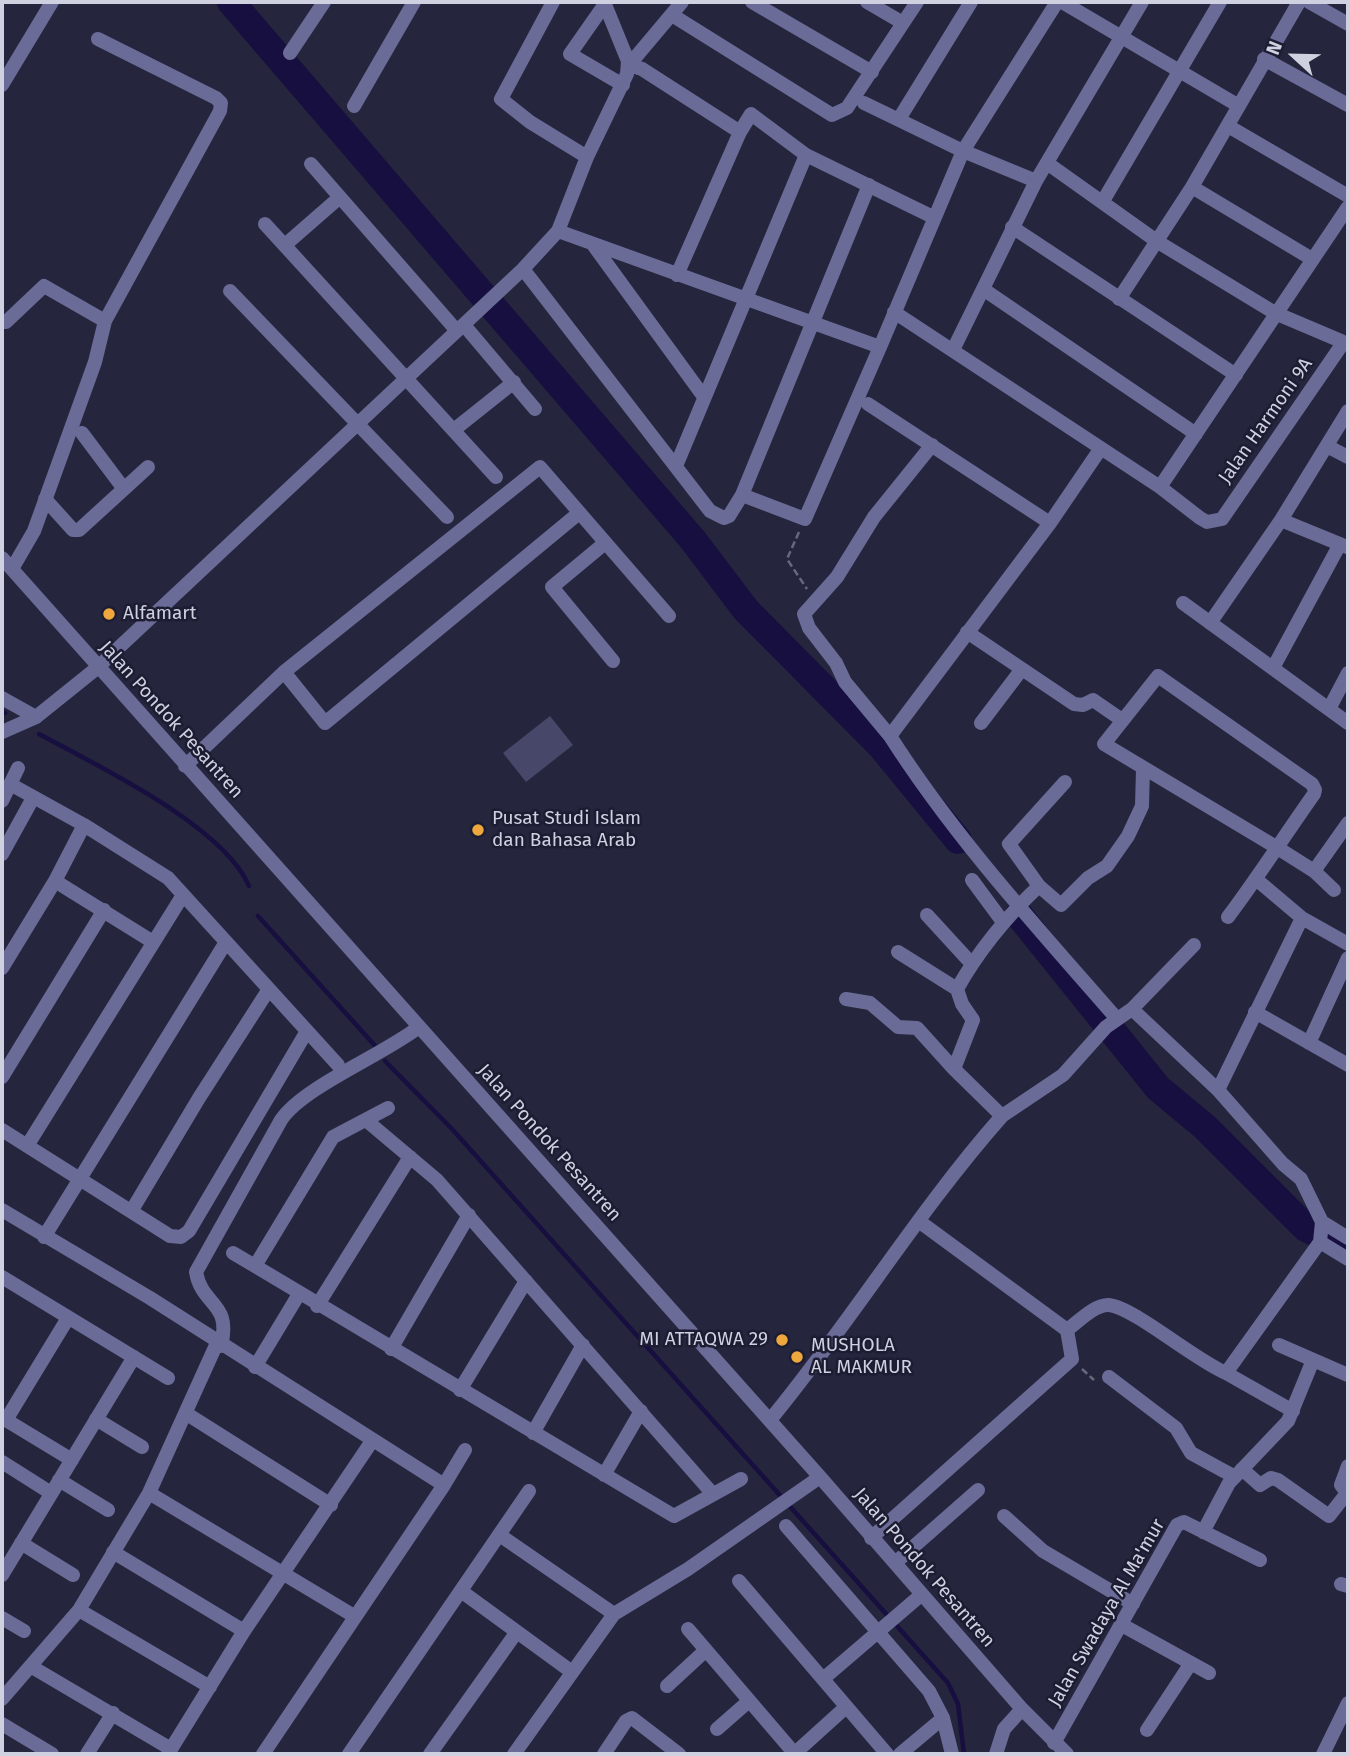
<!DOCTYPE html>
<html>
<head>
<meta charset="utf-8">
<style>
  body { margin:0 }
  #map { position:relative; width:1350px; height:1756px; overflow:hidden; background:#25253d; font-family:"Fira Sans",sans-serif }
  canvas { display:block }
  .frame { position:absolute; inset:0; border:4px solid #cfd0e0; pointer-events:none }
  .north { position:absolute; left:1259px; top:21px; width:70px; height:70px; -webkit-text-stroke:5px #1c1c32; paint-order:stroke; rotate:292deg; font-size:19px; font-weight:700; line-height:28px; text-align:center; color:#cfd0e0 }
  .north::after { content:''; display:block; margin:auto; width:24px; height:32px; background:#cfd0e0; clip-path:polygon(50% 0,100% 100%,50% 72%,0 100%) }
</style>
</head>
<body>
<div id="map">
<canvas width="1350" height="1756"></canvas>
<div class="frame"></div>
<div class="north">N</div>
</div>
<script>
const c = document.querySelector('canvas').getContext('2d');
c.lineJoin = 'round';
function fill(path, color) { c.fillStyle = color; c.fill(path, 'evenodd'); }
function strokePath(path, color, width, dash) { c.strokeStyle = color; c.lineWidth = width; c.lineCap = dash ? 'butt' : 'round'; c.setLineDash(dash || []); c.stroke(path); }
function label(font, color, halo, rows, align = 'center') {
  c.font = font + ' "Fira Sans",sans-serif'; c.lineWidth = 5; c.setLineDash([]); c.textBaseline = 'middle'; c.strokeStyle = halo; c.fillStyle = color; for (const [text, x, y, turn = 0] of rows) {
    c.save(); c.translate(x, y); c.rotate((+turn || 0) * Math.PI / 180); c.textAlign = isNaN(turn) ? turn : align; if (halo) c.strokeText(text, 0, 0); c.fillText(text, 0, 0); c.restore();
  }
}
fill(new Path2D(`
  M550 716 573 745 526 782 503 753Z`), '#474869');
strokePath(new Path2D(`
  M2 711 5 713
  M39 734C98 766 224 826 249 886
  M258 916 378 1049
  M385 1061 452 1129 948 1683 958 1704 964 1754`), '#160f3f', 4.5);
strokePath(new Path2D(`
  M231 2 693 540 746 610 881 746 958 840
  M1019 915 1158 1088 1205 1127 1306 1228 1348 1249`), '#160f3f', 28);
strokePath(new Path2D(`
  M799 532 787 559 807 589
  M1082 1369 1094 1380`), '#68687d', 2.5, [7, 3.5]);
strokePath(new Path2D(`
  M553 2 501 99 530 122 587 157
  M752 2 872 72
  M867 2 903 23
  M1062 2 1239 106
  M1309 2 1348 24
  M605 4 570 54 623 85
  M672 15 832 115 847 108 917 2
  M290 53 324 2
  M1264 59 1348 105
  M629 65 642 69 740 132
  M629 65 682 2
  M2 85 52 2
  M864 103 963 151 1036 181
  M354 106 414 2
  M899 119 971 2
  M1228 126 1348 196
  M1047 163 1158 242 1275 313 1341 341V346L1222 519 1207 522 1200 518 1160 487
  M311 164 457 331
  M1192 187 1312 259
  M1103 201 1220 2
  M265 224 496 477
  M1012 227 1236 375
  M558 231 587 157 627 74 628 61 604 2
  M285 245 340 197
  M594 246 704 397
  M523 269 710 511 724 518 729 516 742 495 869 185
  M677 275 740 132 751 114 806 155 933 217
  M983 289 1196 434
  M230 291 447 517
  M1119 299 1192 187 1299 2
  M894 312 1160 487 1348 207
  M2 322H6L44 286 105 321
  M464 325 535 409
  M953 350 1036 181 1142 2
  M868 404 1050 523
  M455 429 514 382
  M82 433 124 489
  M1327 446 1348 457
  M1099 451 1050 523 890 736C955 838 1037 927 1117 1019
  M676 466 806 155
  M742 495 805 519 880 347
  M45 499 73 530H79L148 467
  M1281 520 1347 547
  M605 543 552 587 613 661
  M2 558 820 1477 1022 1709 1067 1754
  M12 569 34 531 95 362 105 321 220 111 221 103 216 98 98 39
  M1183 603 1348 723
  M1210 623 1281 520 1348 411
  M967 632 1074 704 1083 705 1093 700 1122 720
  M1273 668 1340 544
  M284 672 325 723 579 513
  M2 698 36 717
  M1329 709 1348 673
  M981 723 1022 669
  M2 732 36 717 97 668 523 269 558 231 880 347 963 151 1057 2
  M890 736 845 682 836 663 809 628 804 614 837 577 874 517 932 445
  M185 766 284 672 540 467 669 616
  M10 784 84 825 168 878 338 1065
  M2 801 18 768
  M2 854 33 798
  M1314 871 1348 823
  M972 880 1003 922
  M1257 880 1302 918 1348 944
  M55 881 153 942
  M1039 886 1009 844 1065 782
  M927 915 971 963
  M1228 917C1258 877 1285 835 1314 794L1315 790 1312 784 1158 676 1104 744 1276 847 1314 871 1334 890
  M898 952 957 989
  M2 968 55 881 84 825
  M846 999 870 1003 898 1027 917 1028 954 1069
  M1132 1009 1218 1090 1283 1164 1301 1179 1322 1222 1348 1238
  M1255 1012 1348 1065
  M1309 1043 1348 958
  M2 1077 104 910
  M1218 1090 1302 918
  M388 1108 333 1137 255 1266 674 1516 741 1479
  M1002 1116 1063 1075 1106 1027 1132 1009 1194 945
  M367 1121 437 1180 712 1493
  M2 1130 170 1236 181 1237 189 1231 307 1031
  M27 1146 183 895
  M2 1210 150 1298 444 1485 263 1754
  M132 1210 199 1098 269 989
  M44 1237 226 942
  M1320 1242 1348 1259
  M233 1253 255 1266
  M2 1277 168 1378
  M317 1306 410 1157
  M68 1318 6 1420 72 1460
  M1067 1330C1078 1322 1095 1304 1109 1305 1133 1307 1196 1361 1226 1373L1320 1242 1322 1222
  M1279 1345 1348 1375
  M221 1346C232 1301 202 1307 196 1272L281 1120C303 1087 383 1055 419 1027
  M391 1349 469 1215
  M255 1367 299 1294
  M1226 1373 1293 1411
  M1109 1377 1176 1428 1191 1453 1235 1477
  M460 1390 526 1281
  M187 1414 331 1505
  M96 1419 142 1447
  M770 1420C851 1322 918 1211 1002 1116L954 1069 973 1020 962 1004 957 989C979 950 1006 917 1039 886L1061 905 1088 878 1107 866 1128 836 1142 806 1143 769
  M533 1433 583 1345
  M2 1462 51 1493
  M1348 1466 1341 1485 1348 1494
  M1242 1469 1260 1485 1271 1478 1278 1480 1329 1516 1347 1493
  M604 1475 641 1411
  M59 1480 108 1510
  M444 1485 465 1450
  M149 1493 354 1616
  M1004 1516 1043 1551 1133 1604
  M786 1526 929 1691 943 1718 952 1754
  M1203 1532 1229 1483 1288 1421 1311 1365 1310 1360
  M501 1536 614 1614 688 1569 820 1477
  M871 1538 1072 1359 1067 1330 920 1222
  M21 1543 73 1575
  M113 1552 244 1631
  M895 1563 978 1490
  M2 1575 134 1357
  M739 1581 887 1754
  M1341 1584 1348 1586
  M461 1591 572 1672
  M79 1610 210 1687
  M2 1618 24 1631
  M1122 1625 1209 1673
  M688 1629 795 1754
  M32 1667 171 1749
  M823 1679 921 1595
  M667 1686 706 1650
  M2 1699 79 1610 149 1493 217 1343
  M2 1724 52 1754
  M717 1729 749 1701
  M1147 1730 1191 1663
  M1054 1743 1177 1525 1184 1522 1260 1560
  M87 1754 113 1713
  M168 1754 244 1631 372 1441
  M349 1754 529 1491
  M430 1754 516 1633
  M514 1754 614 1614
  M604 1754 626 1721 632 1718 679 1754
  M794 1754 846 1707
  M900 1754 943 1718
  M996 1754 1004 1729 1022 1709
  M1323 1754 1348 1703`), '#6a6b96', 14);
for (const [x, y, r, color] of [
  [109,614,7,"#eea73d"],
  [478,830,7,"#eea73d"],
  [782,1340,7,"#eea73d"],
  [797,1357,7,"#eea73d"]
]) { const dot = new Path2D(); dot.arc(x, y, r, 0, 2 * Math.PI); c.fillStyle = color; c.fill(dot); strokePath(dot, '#1c1c32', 2.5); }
label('19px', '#cfd0e0', '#1c1c32', [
  ["Jalan Harmoni 9A",1266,421,-55],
  ["Jalan Pondok Pesantren",171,720,48],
  ["Jalan Pondok Pesantren",549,1143,48],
  ["Jalan Pondok Pesantren",924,1568,49],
  ["Jalan Swadaya Al Ma'mur",1107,1613,-60]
]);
label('19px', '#cfd0e0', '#1c1c32', [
  ["Alfamart",123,614],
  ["Pusat Studi Islam",492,819],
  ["dan Bahasa Arab",492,841],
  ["MI ATTAQWA 29",768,1340,"right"],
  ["MUSHOLA",811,1346],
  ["AL MAKMUR",811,1368]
], 'left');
</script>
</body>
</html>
